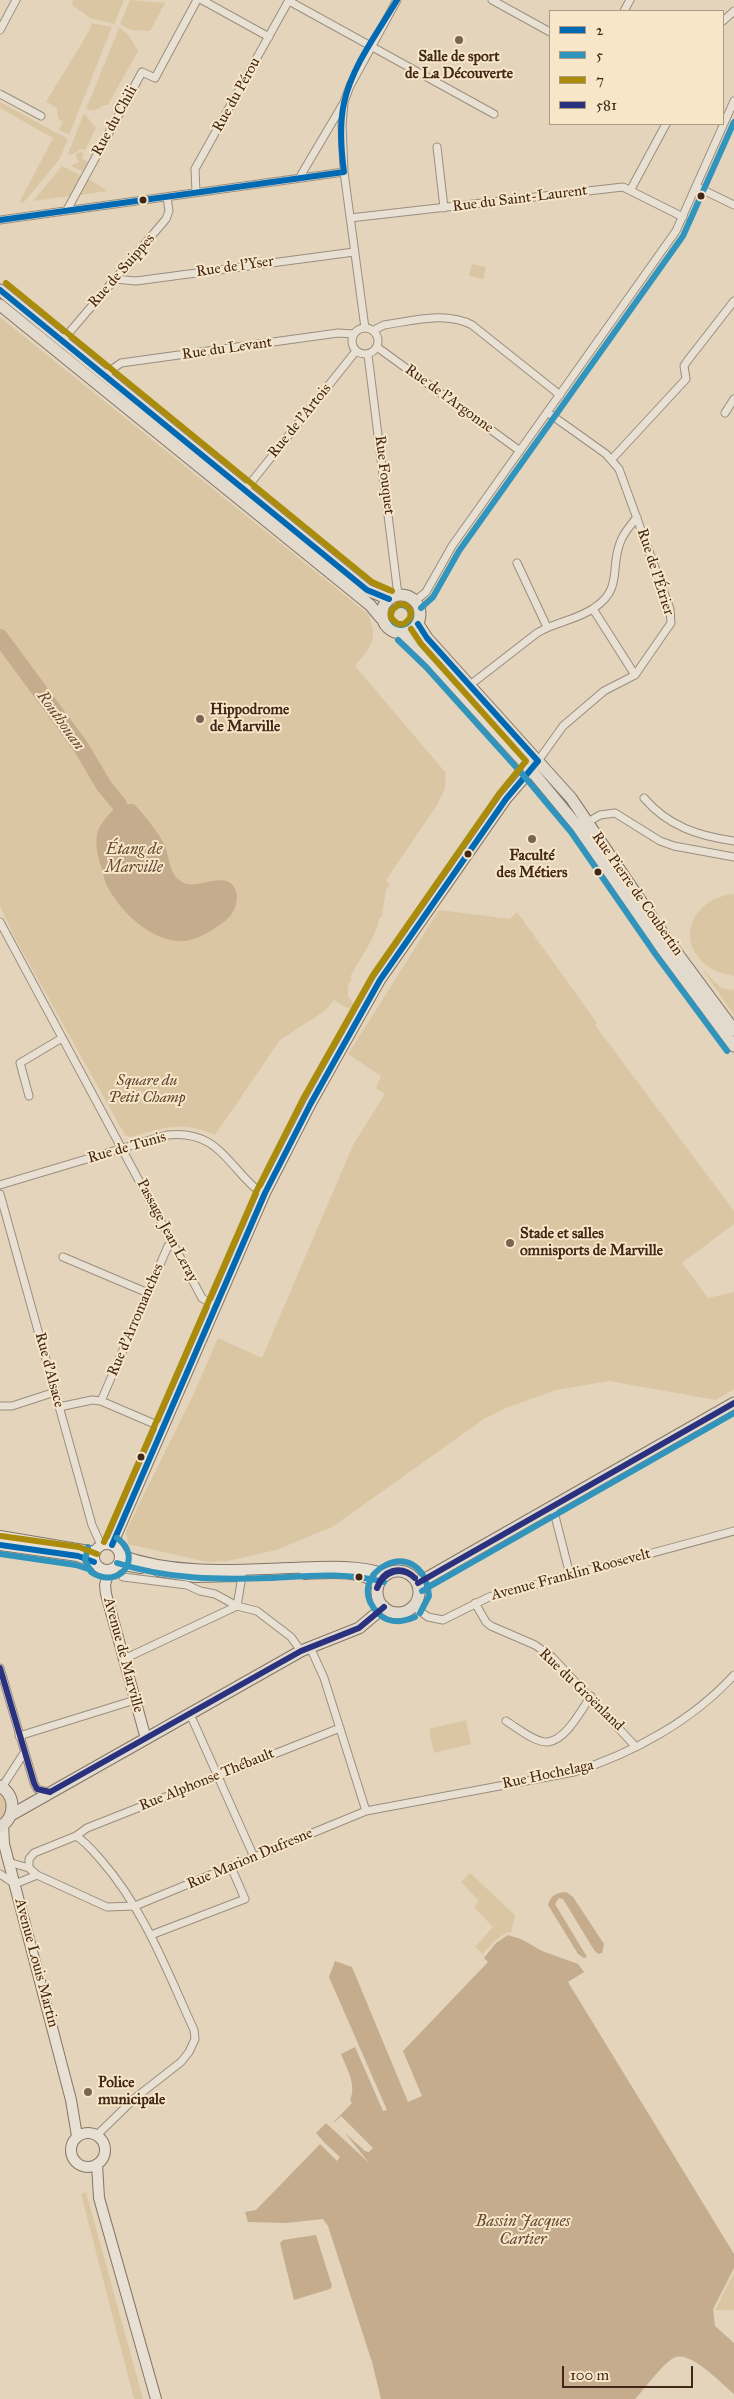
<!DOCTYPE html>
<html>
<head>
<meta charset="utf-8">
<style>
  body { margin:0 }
  #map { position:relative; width:734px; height:2399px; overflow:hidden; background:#e3d4bb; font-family:"IM FELL Great Primer",serif }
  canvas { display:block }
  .legend { position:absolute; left:549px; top:10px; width:175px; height:115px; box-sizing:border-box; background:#f7e6c8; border:1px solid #af9981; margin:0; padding:6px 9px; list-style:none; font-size:15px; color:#422617 }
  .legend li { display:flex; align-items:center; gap:10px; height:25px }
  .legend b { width:25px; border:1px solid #af9981 }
  .scale { position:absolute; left:562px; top:2366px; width:131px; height:22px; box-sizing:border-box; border:2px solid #422617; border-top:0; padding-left:6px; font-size:15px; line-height:18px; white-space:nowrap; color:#422617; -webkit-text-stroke:4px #f7e6c8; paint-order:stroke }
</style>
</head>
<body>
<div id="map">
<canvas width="734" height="2399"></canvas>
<ul class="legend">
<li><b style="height:6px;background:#0069b4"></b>2</li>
<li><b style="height:6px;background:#3194bd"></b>5</li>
<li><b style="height:6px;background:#aa8b0a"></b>7</li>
<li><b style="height:6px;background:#2a317e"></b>581</li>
</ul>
<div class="scale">100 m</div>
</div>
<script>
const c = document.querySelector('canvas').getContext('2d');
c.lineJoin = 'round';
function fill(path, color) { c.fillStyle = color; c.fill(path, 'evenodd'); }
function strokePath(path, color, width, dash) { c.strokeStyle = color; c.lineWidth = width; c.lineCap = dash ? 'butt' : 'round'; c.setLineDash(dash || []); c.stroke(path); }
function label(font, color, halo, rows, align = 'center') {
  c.font = font + ' "IM FELL Great Primer",serif'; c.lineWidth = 4; c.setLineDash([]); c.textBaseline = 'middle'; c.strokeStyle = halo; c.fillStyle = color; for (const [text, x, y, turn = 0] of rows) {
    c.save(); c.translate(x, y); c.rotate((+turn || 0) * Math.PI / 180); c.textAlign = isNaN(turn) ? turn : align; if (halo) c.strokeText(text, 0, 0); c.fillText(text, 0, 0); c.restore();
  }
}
fill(new Path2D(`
  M73 0H124L114 24 90 18 72 5Z
  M130 0 165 3 150 31 131 30 120 24Z
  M91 23 112 27 69 135 59 130 63 122 58 118 57 108 46 102C61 76 77 53 91 27Z
  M119 28 128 34 138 51 108 105H104C98 109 94 112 86 109Z
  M0 102 68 139 59 160 24 202 19 203 53 138 0 108Z
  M84 113 96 128 85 150 81 149 71 155 68 154Z
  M81 151 84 153 82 158 88 162 83 172 71 166 79 162 75 155Z
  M62 166 81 176 70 196 33 201Z
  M88 179 108 191 79 195Z
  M472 264 486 267 483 279 469 276Z
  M0 317 368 614C379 638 371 647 355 666L446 773 445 789 437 805 386 880 390 885 386 889 382 917H380C375 939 361 957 350 977L352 978 348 986V996L354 1004 351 1010 334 1000 326 1010 280 1040 215 1135C183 1120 162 1128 130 1137L125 1135 16 940 0 906Z
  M734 894V976C725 974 716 972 709 967 672 941 694 897 734 894Z
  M439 910 510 919 517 912 597 1023 595 1025 734 1211V1224L682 1263 708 1298 734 1292V1389L716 1400 609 1381 556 1390 506 1408 484 1419 332 1527 276 1550 228 1561 207 1562 128 1544 126 1531 193 1395 218 1338 262 1358 353 1145 385 1094 376 1088 381 1076 348 1054Z
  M703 970 721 988 734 990V1015Z
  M466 1720 471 1744 434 1753 429 1729Z
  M0 1793C9 1801 8 1811 0 1819Z
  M470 1873 515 1915 511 1933 508 1932C497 1938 491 1944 483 1954L475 1947 493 1927 474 1907 479 1901 461 1882Z
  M86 2192 143 2399H134L81 2194Z
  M734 2273V2310H715Z`), '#dbc6a4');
fill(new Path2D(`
  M119 804H134C145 816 156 829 164 844 170 856 168 876 184 883 199 890 228 868 236 891 239 902 234 914 225 921 212 931 194 943 177 941 148 938 120 911 107 886 104 880 103 871 100 864 98 855 95 844 97 834 101 821 110 813 119 804Z
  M566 1892 573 1897 604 1944 602 1953 598 1954 594 1950 563 1899 559 1898 555 1904 587 1957 584 1958 578 1954 548 1905C551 1895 556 1893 566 1892Z
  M508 1935 521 1939 542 1951 578 1964 584 1972 568 1982 734 2254V2268L713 2309 715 2326 734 2343V2394C722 2384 692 2352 676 2357 665 2360 644 2390 635 2399H381L372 2362 328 2226 323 2219 286 2223 248 2222 245 2212 256 2210 323 2141 316 2133 326 2123 330 2126 352 2103 350 2100C357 2085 347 2069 341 2054L355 2047 383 2111 387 2110 329 1977 335 1961 352 1967 408 2102 422 2096 403 2051 488 1962 484 1958 496 1943Z
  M316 2235 332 2286 330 2289 294 2300 280 2243 283 2240Z`), '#c4ac8d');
fill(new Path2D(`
  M341 2116 373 2148 369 2152 365 2151 345 2133 369 2163 325 2122 329 2123 332 2120 335 2122Z
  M314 2133 340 2157 337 2161 318 2142 320 2141Z`), '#e3d4bb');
strokePath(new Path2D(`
  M0 637 81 747 104 786 119 804`), '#c4ac8d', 16);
const street = new Path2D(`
  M202 0 269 37
  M492 0 550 32
  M289 1 494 114
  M624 11 630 0
  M723 21 734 11
  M0 30 16 0
  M0 94 41 116
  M437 147 444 208
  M301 178V175L343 104
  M697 187 734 205
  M631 189 666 124
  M196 192 195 169 289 0
  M67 210 142 72 155 78 197 0
  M350 218 623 187 683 217
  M0 220 344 172
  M115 279 136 281 354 252
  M352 341a13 13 0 1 1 26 0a13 13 0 1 1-26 0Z
  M365 328 344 172 342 125 344 102 350 86 397 0
  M375 333 376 329 384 325C412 321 446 311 472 325L560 395
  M62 341 166 219 169 211 167 197
  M377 347 520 451
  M368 355 398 595
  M104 375 121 363 338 333 354 334
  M725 413 734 399
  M612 459 686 379 684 366 688 360 734 301
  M245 490 356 351
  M517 563 547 627
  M415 601 426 592 452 546 676 231 734 101
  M593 609 635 675
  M470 685 537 633C555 622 577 620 594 608 623 589 610 568 620 543 623 533 631 525 637 517
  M538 761 563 726 604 691 635 675 671 623 670 609 619 469 606 454 547 412
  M644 798C668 826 698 836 734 841
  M588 822 600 815 615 813 660 841 674 846 734 857
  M0 922 202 1298 216 1307
  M29 1096 20 1063 62 1038
  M0 1185 167 1135C206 1131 219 1149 243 1176 250 1183 255 1190 265 1193
  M0 1194 92 1525 101 1545
  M63 1257 148 1293
  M101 1401 168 1246 173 1242
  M1 1406H12L55 1392
  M59 1407 92 1400 101 1401 164 1428
  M553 1508 570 1575
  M123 1577 187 1585 200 1591 215 1594 237 1606 257 1611 291 1637 301 1651
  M475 1603 486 1622 491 1626 535 1645 552 1657 636 1747
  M414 1607 428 1617 443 1620 489 1597 734 1531
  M310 1647 324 1678 366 1811
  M124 1659 237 1606 242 1576
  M0 1668 34 1783 37 1789 49 1792
  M190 1714 254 1857
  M506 1721C516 1727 535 1743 548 1742 567 1739 581 1710 591 1696
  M19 1736 135 1700
  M2 1787 24 1753
  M76 1836 87 1828 340 1728
  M8 1862 29 1868 37 1875 107 1907 135 1906 366 1811 574 1772C633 1753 692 1721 734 1675
  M29 1868V1859L34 1853 76 1836C86 1842 93 1851 101 1860 144 1909 167 1971 194 2030L195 2039 189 2052 181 2062 135 2098 97 2135
  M0 1874 15 1884 37 1875
  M151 1935 245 1899 231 1867`);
const secondary = new Path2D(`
  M0 1536 95 1552
  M94 1557a13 13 0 1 1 26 0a13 13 0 1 1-26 0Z
  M0 1545 78 1556 94 1562
  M112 1545 265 1193 311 1103 380 980 506 799 536 764
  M120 1555C174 1575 234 1570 290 1568 321 1567 356 1564 386 1574
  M118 1564 141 1568
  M109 1570 105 1585 106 1594 146 1739
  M158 1571 195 1577 240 1576
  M305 1574C326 1573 362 1569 378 1585
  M3 1825 4 1844 71 2100 77 2136
  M71 2150a17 17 0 1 1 34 0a17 17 0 1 1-34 0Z
  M97 2164 99 2198 156 2399`);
const primary = new Path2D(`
  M0 290 367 590 389 599
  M0 305 370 605 381 618
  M382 614a19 19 0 1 1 38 0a19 19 0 1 1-38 0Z
  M418 624 427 638 571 798 663 934 734 1030
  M404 634 432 661 531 770 578 827 663 950 734 1046
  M377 1592a21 21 0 1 1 42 0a21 21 0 1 1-42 0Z
  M418 1583 734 1403
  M0 1786C16 1796 16 1817 0 1827
  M11 1815 301 1651 359 1628 384 1607`);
strokePath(street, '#9a8e7e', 9);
strokePath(secondary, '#837668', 12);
strokePath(primary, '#837668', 13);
strokePath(street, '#e7e0d3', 7);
strokePath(secondary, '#e7e0d3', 10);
strokePath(primary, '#e2dacc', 11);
strokePath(new Path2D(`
  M0 220 344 172C341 149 339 125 344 103 352 66 378 32 397 0
  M0 290 367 590 389 599
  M0 1545 78 1556 94 1562
  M112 1545 265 1193 311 1103 380 980 506 799 538 761 427 638 418 624`), '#0069b4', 6);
strokePath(new Path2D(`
  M391 615a10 10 0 1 1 20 0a10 10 0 1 1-20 0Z
  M421 608 433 597 459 551 683 236 734 122
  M398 640 426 667 524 776 571 832 656 955 727 1051
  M88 1547 85 1560 91 1572C120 1591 144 1557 117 1538
  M0 1554 76 1565 91 1570
  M117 1563C167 1579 217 1580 269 1578 308 1576 346 1572 384 1582
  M422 1591 734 1413
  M415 1617C403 1622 389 1624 379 1614 338 1575 422 1528 429 1596L420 1613`), '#3194bd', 6);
strokePath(new Path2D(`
  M6 283 372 582 392 591
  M406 605 399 604 391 611V618L398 624H404L410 618 411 611 407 606
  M1 1536 79 1547 97 1554
  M104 1542 257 1190 303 1099 373 975 499 794 526 761 421 644 411 629`), '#aa8b0a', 6);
strokePath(new Path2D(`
  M418 1583 734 1403
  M377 1588C383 1570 401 1564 415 1578
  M377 1588C384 1571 401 1565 415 1578
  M0 1668 34 1783 37 1789 50 1792
  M50 1792 301 1651 359 1628 384 1607`), '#2a317e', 6);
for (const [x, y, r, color] of [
  [459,40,5,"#7a6350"],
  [701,196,4.5,"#422617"],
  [143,200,4.5,"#422617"],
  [200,719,5,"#7a6350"],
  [532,839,5,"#7a6350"],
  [468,854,4.5,"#422617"],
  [598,872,4.5,"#422617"],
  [510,1243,5,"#7a6350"],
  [141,1457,4.5,"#422617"],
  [359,1577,4.5,"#422617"],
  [88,2092,5,"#7a6350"]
]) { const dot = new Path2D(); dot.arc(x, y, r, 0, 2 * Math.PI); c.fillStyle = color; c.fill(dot); strokePath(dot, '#f7e6c8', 2); }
label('bold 15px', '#422617', '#f7e6c8', [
  ["Salle de sport",459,57,"center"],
  ["de La Découverte",459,74,"center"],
  ["Hippodrome",210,710],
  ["de Marville",210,727],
  ["Faculté",532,856,"center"],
  ["des Métiers",532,873,"center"],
  ["Stade et salles",520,1234],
  ["omnisports de Marville",520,1251],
  ["Police",98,2083],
  ["municipale",98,2100]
], 'left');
label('15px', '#422617', '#f7e6c8', [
  ["Rue du Pérou",237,95,-61],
  ["Rue du Chili",115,121,-61],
  ["Rue du Saint-Laurent",520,199,-7],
  ["Rue de l'Yser",235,267,-8],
  ["Rue de Suippes",122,271,-49],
  ["Rue du Levant",227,349,-8],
  ["Rue de l'Argonne",449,399,36],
  ["Rue de l'Artois",300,421,-51],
  ["Rue Fouquet",384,475,83],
  ["Rue de l'Étrier",655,572,72],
  ["Rue Pierre de Coubertin",637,894,55],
  ["Rue de Tunis",127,1148,-16],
  ["Passage Jean Leray",167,1231,62],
  ["Rue d'Arromanches",136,1320,-67],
  ["Rue d'Alsace",49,1370,75],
  ["Avenue Franklin Roosevelt",571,1575,-15],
  ["Avenue de Marville",123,1655,75],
  ["Rue du Groënland",581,1690,44],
  ["Rue Hochelaga",548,1775,-12],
  ["Rue Alphonse Thébault",207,1780,-22],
  ["Rue Marion Dufresne",250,1859,-23],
  ["Avenue Louis Martin",36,1963,75]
]);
label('italic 15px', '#5f4430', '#f7e6c8', [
  ["Square du",147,1081],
  ["Petit Champ",147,1098]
]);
label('italic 16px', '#654934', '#f7e6c8', [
  ["Routhouan",60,721,54],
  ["Étang de",134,850],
  ["Marville",134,868],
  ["Bassin Jacques",523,2222],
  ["Cartier",523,2240]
]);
</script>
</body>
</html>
